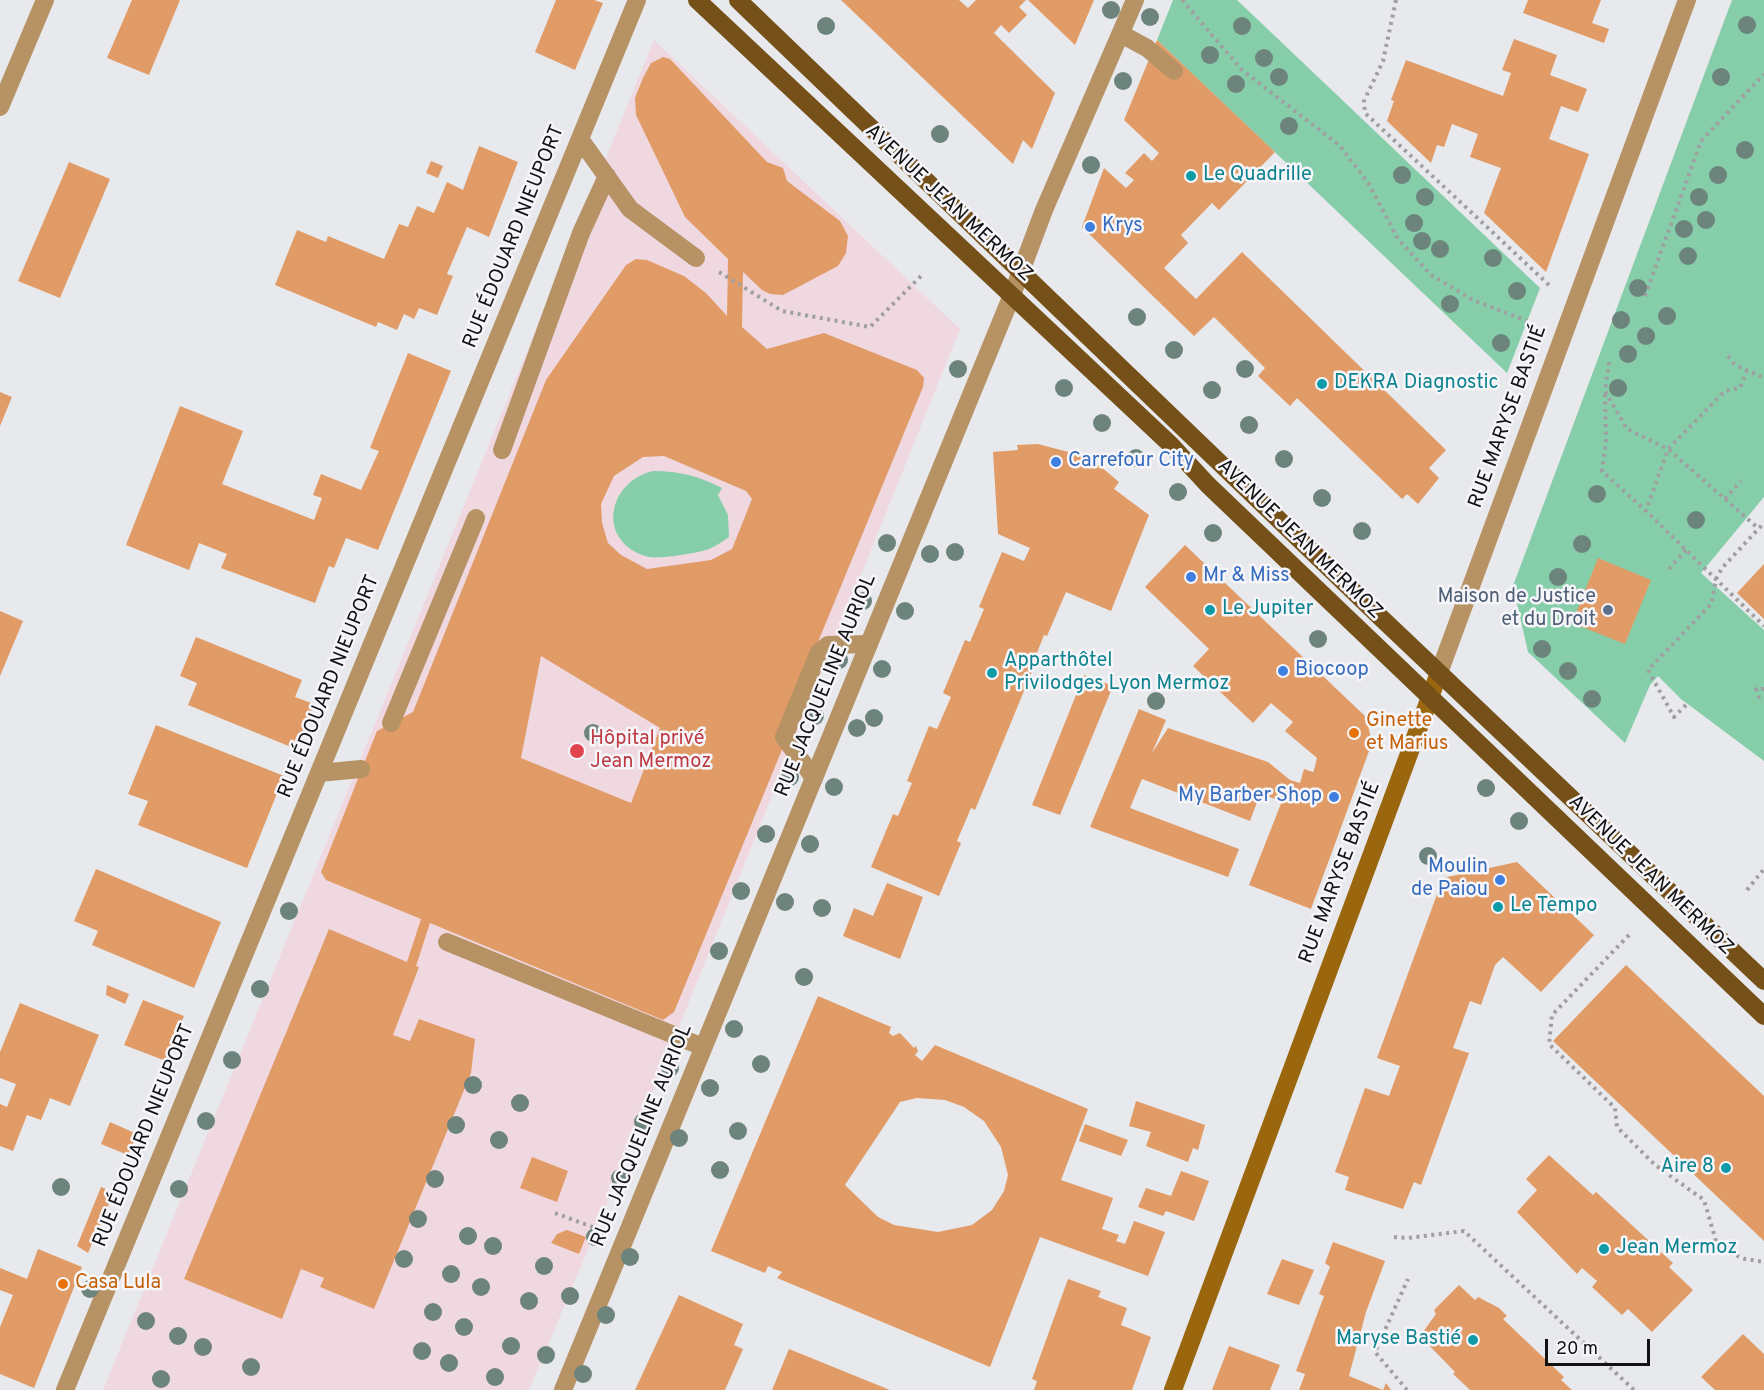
<!DOCTYPE html>
<html>
<head>
<meta charset="utf-8">
<style>
  body { margin:0 }
  #map { position:relative; width:1764px; height:1390px; overflow:hidden; background:#e8e9ec; font-family:Overpass,sans-serif }
  canvas { display:block }
  .scale { position:absolute; left:1545px; top:1339px; width:105px; height:27px; box-sizing:border-box; border:3px solid #121213; border-top:0; padding-left:8px; font-size:18px; line-height:21px; white-space:nowrap; color:#121213; -webkit-text-stroke:4px #f6f6fa; paint-order:stroke }
</style>
</head>
<body>
<div id="map">
<canvas width="1764" height="1390"></canvas>
<div class="scale">20 m</div>
</div>
<script>
const c = document.querySelector('canvas').getContext('2d');
c.lineJoin = 'round';
function fill(path, color) { c.fillStyle = color; c.fill(path, 'evenodd'); }
function strokePath(path, color, width, dash) { c.strokeStyle = color; c.lineWidth = width; c.lineCap = dash ? 'butt' : 'round'; c.setLineDash(dash || []); c.stroke(path); }
function label(font, color, halo, rows, align = 'center') {
  c.font = font + ' Overpass,sans-serif'; c.lineWidth = 5; c.setLineDash([]); c.textBaseline = 'middle'; c.strokeStyle = halo; c.fillStyle = color; for (const [text, x, y, turn = 0] of rows) {
    c.save(); c.translate(x, y); c.rotate((+turn || 0) * Math.PI / 180); c.textAlign = isNaN(turn) ? turn : align; if (halo) c.strokeText(text, 0, 0); c.fillText(text, 0, 0); c.restore();
  }
}
fill(new Path2D(`
  M654 40 960 329 620 1173 529 1390H103Z`), '#f0d8e1');
fill(new Path2D(`
  M1173 0H1237L1540 288 1507 373 1157 40Z
  M1732 0H1764V497L1701 573 1764 630V761L1681 699 1658 676 1650 685 1625 743 1528 652 1513 586Z
  M653 471C680 471 698 476 722 488L718 495 728 515 729 537C723 541 716 546 709 549 699 553 660 559 649 557 597 544 605 483 653 471Z`), '#86cda9');
fill(new Path2D(`
  M132 0H180L149 75 107 58Z
  M556 0H594L603 3 575 70 535 52Z
  M841 0H959L968 8 976 0H1026L1019 7 1027 15 1009 33 1001 25 994 33 1055 93 1032 149 1023 140 1013 164Z
  M1028 0H1094L1075 45Z
  M1528 0H1601L1592 23 1609 29 1604 43 1523 13Z
  M1514 39 1557 55 1550 75 1587 89 1578 112 1561 106 1549 139 1589 154 1546 272 1484 213 1501 168 1470 157 1478 134 1452 124 1444 147 1437 145 1431 163 1387 121 1394 101 1391 100 1406 60 1503 96 1511 73 1502 70Z
  M1157 40 1275 152 1219 210 1212 203 1181 235 1188 243 1164 268 1196 299 1242 252 1446 450 1429 468 1439 478 1418 504 1407 494 1402 499 1297 398 1290 406 1258 376 1265 368 1214 317 1194 336 1082 227 1104 168 1126 188 1134 180 1125 173 1144 153 1152 161 1159 153 1124 120Z
  M663 57 670 59 767 162 783 168 787 181 840 221 848 236 846 253 838 266 783 295 770 294 762 290 743 272 742 327 767 349 824 333 917 370 924 378 923 387 792 705 793 723 674 1012 663 1020 430 923 416 966 419 967 393 1035 410 1041 419 1019 475 1039 471 1073 374 1309 320 1287 324 1278 301 1269 282 1319 184 1279 329 929 407 962 421 919 326 880 321 872 377 731 413 712 546 380 626 265 636 259 647 260 684 276 706 293 727 316 728 259 685 217 636 115 635 98 643 78 651 63ZM664 456 746 491 752 499 732 549 711 560 647 569 621 555 608 543 602 523 601 504 614 476 643 457ZM541 656 660 728 631 803 521 758Z
  M479 146 518 162 489 237 467 227 447 274 453 276 437 315 419 308 414 319 404 314 397 330 378 322 376 327 275 285 297 230 326 242 328 236 384 259 399 224 408 227 417 206 434 213 447 182 463 190Z
  M431 161 443 166 438 178 426 173Z
  M69 162 110 179 60 298 18 281Z
  M408 353 451 371 378 550 346 538 334 568 329 566 315 603 221 568 227 554 199 543 189 570 126 545 180 406 243 431 222 484 314 520 322 498 313 495 321 474 361 490 379 451 370 448Z
  M0 392 12 397 0 426Z
  M1038 444 1076 454 1100 466 1119 482 1114 489 1149 515 1111 611 1066 592 1047 636 1044 635 1031 668 1033 669 975 810 971 808 957 841 961 843 939 896 871 867 893 814 898 816 912 783 907 781 929 726 937 729 951 697 943 693 965 640 970 642 984 609 979 607 1002 552 1024 561 1030 548 998 534 993 452 1018 450 1017 445Z
  M1185 545 1366 717 1372 743 1311 909 1249 885 1282 801 1260 794 1250 821 1142 779 1130 808 1239 849 1228 877 1090 827 1139 709 1166 720 1152 753 1168 728 1268 762 1290 780 1300 783 1304 769 1313 772 1314 770 1317 758 1285 731 1293 722 1271 703 1253 723 1193 666 1209 649 1145 587Z
  M1598 558 1651 580 1625 644 1572 623Z
  M1764 564V619L1737 593Z
  M0 611 23 621 0 676Z
  M196 637 302 680 295 697 314 704 296 749 188 705 197 683 180 676Z
  M1084 675 1113 686 1060 815 1032 805Z
  M156 725 284 776 247 868 138 825 148 801 128 794Z
  M1517 862 1594 935 1541 992 1503 957 1495 965 1481 1005 1470 1001 1453 1048 1469 1053 1421 1185 1414 1182 1403 1209 1345 1190 1349 1177 1335 1172 1365 1088 1389 1096 1400 1066 1377 1058 1443 878Z
  M96 869 221 922 194 988 92 945 98 931 74 921Z
  M887 883 923 897 900 959 843 936 854 908 873 916Z
  M1626 965 1764 1096V1241L1553 1041Z
  M107 985 129 994 125 1004 106 995Z
  M818 996 891 1027 889 1033 893 1036 900 1033 914 1048 916 1046 918 1051 915 1055 922 1061 935 1045 1088 1109 1061 1180 1113 1198 1102 1229 1119 1235 1116 1241 1125 1244 1134 1221 1165 1232 1148 1276 1040 1237 990 1367 777 1278 782 1272 768 1266 765 1273 711 1251ZM917 1098 945 1100 964 1107 984 1121 1001 1147 1008 1175 1004 1191 992 1210 972 1225 938 1232 894 1225 878 1217 845 1185 900 1102Z
  M143 1000 184 1016 166 1061 124 1045Z
  M20 1003 99 1035 70 1106 50 1098 41 1120 27 1115 13 1151 0 1146V1104L7 1107 16 1084 0 1078V1052Z
  M1136 1101 1205 1125 1198 1150 1193 1148 1188 1162 1146 1146 1151 1132 1129 1126Z
  M110 1122 137 1134 128 1155 101 1144Z
  M1085 1124 1128 1140 1121 1156 1079 1141Z
  M1549 1155 1593 1195 1596 1192 1673 1263 1669 1267 1693 1290 1652 1332 1628 1309 1622 1315 1592 1287 1597 1281 1582 1268 1577 1274 1517 1212 1537 1190 1526 1179Z
  M532 1157 568 1171 557 1202 520 1188Z
  M1181 1171 1209 1181 1194 1221 1166 1211 1163 1216 1138 1207 1146 1188 1171 1196Z
  M101 1187 114 1192 88 1253 77 1246Z
  M567 1230 586 1237 579 1254 551 1243 557 1234Z
  M1333 1242 1385 1261 1366 1312 1349 1376 1383 1390 1386 1383 1391 1390H1299L1305 1374 1296 1371 1324 1296 1319 1294 1330 1267 1325 1263Z
  M38 1249 82 1267 34 1388 0 1374V1327L13 1295 0 1290V1268L27 1279Z
  M1282 1259 1314 1270 1299 1305 1267 1294Z
  M1068 1279 1101 1291 1098 1297 1127 1308 1121 1325 1151 1337 1132 1390H1034L1037 1381 1032 1379Z
  M1459 1285 1475 1300 1478 1297 1499 1308 1507 1316 1503 1319 1564 1377 1561 1380 1572 1390H1470L1453 1374 1455 1372 1420 1336 1436 1314 1434 1310Z
  M679 1295 743 1324 734 1345 743 1349 725 1390H635Z
  M1743 1334 1764 1354V1390H1715L1701 1377Z
  M1229 1346 1280 1365 1270 1390H1212Z
  M789 1349 890 1390H772Z`), '#e19b67');
strokePath(new Path2D(`
  M1182 0 1242 70 1340 146 1369 184 1398 239 1431 275 1473 300 1527 321
  M1396 0 1383 61 1364 101 1365 113 1549 285
  M719 272 782 311 870 327 924 273
  M1645 296 1701 141 1764 74
  M1728 356 1735 365 1764 378
  M1609 362 1605 391 1627 429 1668 449 1759 529
  M1747 370 1740 388 1725 391 1668 449 1646 511 1764 626
  M1605 394 1606 440 1602 471 1646 511
  M1725 499 1741 481
  M1669 569 1686 550
  M1764 689H1756L1759 697H1764
  M1686 705 1674 717 1648 670 1712 603 1716 579 1722 568 1764 523
  M1747 890 1764 869
  M1629 935 1552 1015 1549 1044 1615 1108 1617 1127 1655 1165 1704 1200 1718 1248 1745 1259 1764 1262
  M555 1213 598 1229
  M1394 1237 1408 1238 1464 1231 1634 1390
  M1407 1390 1375 1352 1408 1279`), '#9f9fa2', 4, [3, 4.5]);
strokePath(new Path2D(`
  M1121 34 1147 48 1174 71
  M580 139 630 209 696 258
  M502 450 581 233 607 176
  M391 723 476 518
  M319 773 361 769
  M814 778 784 737 819 652 828 645 869 644
  M447 942 703 1047`), '#b69264', 18);
strokePath(new Path2D(`
  M0 107 45 0
  M1439 673 1687 0
  M65 1390 637 0
  M563 1390 1012 295 1044 210 1135 0`), '#b69264', 18);
strokePath(new Path2D(`
  M1173 1390 1439 673`), '#9b670e', 18);
strokePath(new Path2D(`
  M697 0 1171 445 1208 485 1764 1016
  M738 0 1377 614 1764 981`), '#755018', 18);
c.fillStyle = '#6d847c';
for (const [x, y] of [
  [1111,10],
  [1150,17],
  [1747,25],
  [826,26],
  [1242,26],
  [1210,55],
  [1264,58],
  [1279,77],
  [1721,77],
  [1123,81],
  [1236,84],
  [1289,126],
  [940,134],
  [1745,150],
  [1091,165],
  [1402,175],
  [1718,175],
  [1425,197],
  [1699,197],
  [1706,220],
  [1414,223],
  [1684,229],
  [1422,241],
  [1440,249],
  [1688,256],
  [1493,258],
  [1638,288],
  [1517,291],
  [1450,304],
  [1667,316],
  [1137,317],
  [1621,320],
  [1646,336],
  [1501,343],
  [1174,350],
  [1628,354],
  [958,369],
  [1245,369],
  [1064,388],
  [1618,388],
  [1212,390],
  [1102,423],
  [1249,425],
  [1136,458],
  [1284,459],
  [1178,492],
  [1597,494],
  [1322,498],
  [1696,520],
  [1362,531],
  [1213,533],
  [887,543],
  [1582,544],
  [955,552],
  [930,554],
  [1558,577],
  [863,601],
  [905,611],
  [1318,639],
  [1542,649],
  [839,660],
  [882,669],
  [1568,671],
  [1592,699],
  [1156,701],
  [815,716],
  [874,718],
  [857,728],
  [593,733],
  [790,777],
  [834,787],
  [1486,788],
  [1519,821],
  [766,834],
  [810,844],
  [1428,856],
  [741,891],
  [785,902],
  [822,908],
  [289,911],
  [719,951],
  [804,977],
  [260,989],
  [734,1029],
  [232,1060],
  [761,1064],
  [670,1068],
  [473,1085],
  [710,1088],
  [520,1103],
  [206,1121],
  [643,1122],
  [456,1125],
  [738,1131],
  [679,1138],
  [499,1140],
  [720,1170],
  [620,1178],
  [435,1179],
  [61,1187],
  [179,1189],
  [418,1219],
  [468,1236],
  [595,1237],
  [493,1246],
  [630,1257],
  [404,1259],
  [544,1266],
  [451,1274],
  [481,1287],
  [90,1289],
  [570,1296],
  [529,1301],
  [433,1312],
  [606,1315],
  [146,1321],
  [464,1327],
  [178,1336],
  [511,1346],
  [203,1347],
  [422,1351],
  [546,1355],
  [449,1363],
  [251,1367],
  [583,1374],
  [495,1377],
  [161,1379]
]) { c.beginPath(); c.arc(x, y, 9, 0, 2 * Math.PI); c.fill(); }
for (const [x, y, r, color] of [
  [1191,176,6,"#0f9aa8"],
  [1090,227,6,"#3f7fe0"],
  [1322,384,6,"#0f9aa8"],
  [1056,462,6,"#3f7fe0"],
  [1191,577,6,"#3f7fe0"],
  [1210,610,6,"#0f9aa8"],
  [1608,610,6,"#5c6f8a"],
  [1283,671,6,"#3f7fe0"],
  [992,673,6,"#0f9aa8"],
  [1354,733,6,"#e8710a"],
  [577,751,8,"#e0444e"],
  [1334,797,6,"#3f7fe0"],
  [1500,880,6,"#3f7fe0"],
  [1498,907,6,"#0f9aa8"],
  [1726,1168,6,"#0f9aa8"],
  [1604,1249,6,"#0f9aa8"],
  [63,1284,6,"#e8710a"],
  [1473,1340,6,"#0f9aa8"]
]) { const dot = new Path2D(); dot.arc(x, y, r, 0, 2 * Math.PI); c.fillStyle = color; c.fill(dot); strokePath(dot, '#f6f6fa', 2); }
label('20px', '#0d838f', '#f6f6fa', [
  ["Le Quadrille",1203,176],
  ["DEKRA Diagnostic",1334,384],
  ["Le Jupiter",1222,610],
  ["Apparthôtel",1004,662],
  ["Privilodges Lyon Mermoz",1004,685],
  ["Le Tempo",1510,907],
  ["Aire 8",1714,1168,"right"],
  ["Jean Mermoz",1616,1249],
  ["Maryse Bastié",1461,1340,"right"]
], 'left');
label('20px', '#121213', '#f6f6fa', [
  ["AVENUE JEAN MERMOZ",948,204,43],
  ["RUE ÉDOUARD NIEUPORT",515,237,-68],
  ["RUE MARYSE BASTIÉ",1509,417,-70],
  ["AVENUE JEAN MERMOZ",1299,540,44],
  ["RUE JACQUELINE AURIOL",827,686,-68],
  ["RUE ÉDOUARD NIEUPORT",330,687,-68],
  ["RUE MARYSE BASTIÉ",1341,873,-69],
  ["AVENUE JEAN MERMOZ",1650,876,44],
  ["RUE ÉDOUARD NIEUPORT",145,1136,-68],
  ["RUE JACQUELINE AURIOL",643,1136,-68]
]);
label('20px', '#366cbe', '#f6f6fa', [
  ["Krys",1102,227],
  ["Carrefour City",1068,462],
  ["Mr & Miss",1203,577],
  ["Biocoop",1295,671],
  ["My Barber Shop",1322,797,"right"],
  ["Moulin",1488,868,"right"],
  ["de Paiou",1488,891,"right"]
], 'left');
label('20px', '#4e5e75', '#f6f6fa', [
  ["Maison de Justice",1596,598],
  ["et du Droit",1596,621]
], 'right');
label('20px', '#c56008', '#f6f6fa', [
  ["Ginette",1366,722],
  ["et Marius",1366,745],
  ["Casa Lula",75,1284]
], 'left');
label('20px', '#be3a42', '#f6f6fa', [
  ["Hôpital privé",590,740],
  ["Jean Mermoz",590,763]
], 'left');
</script>
</body>
</html>
